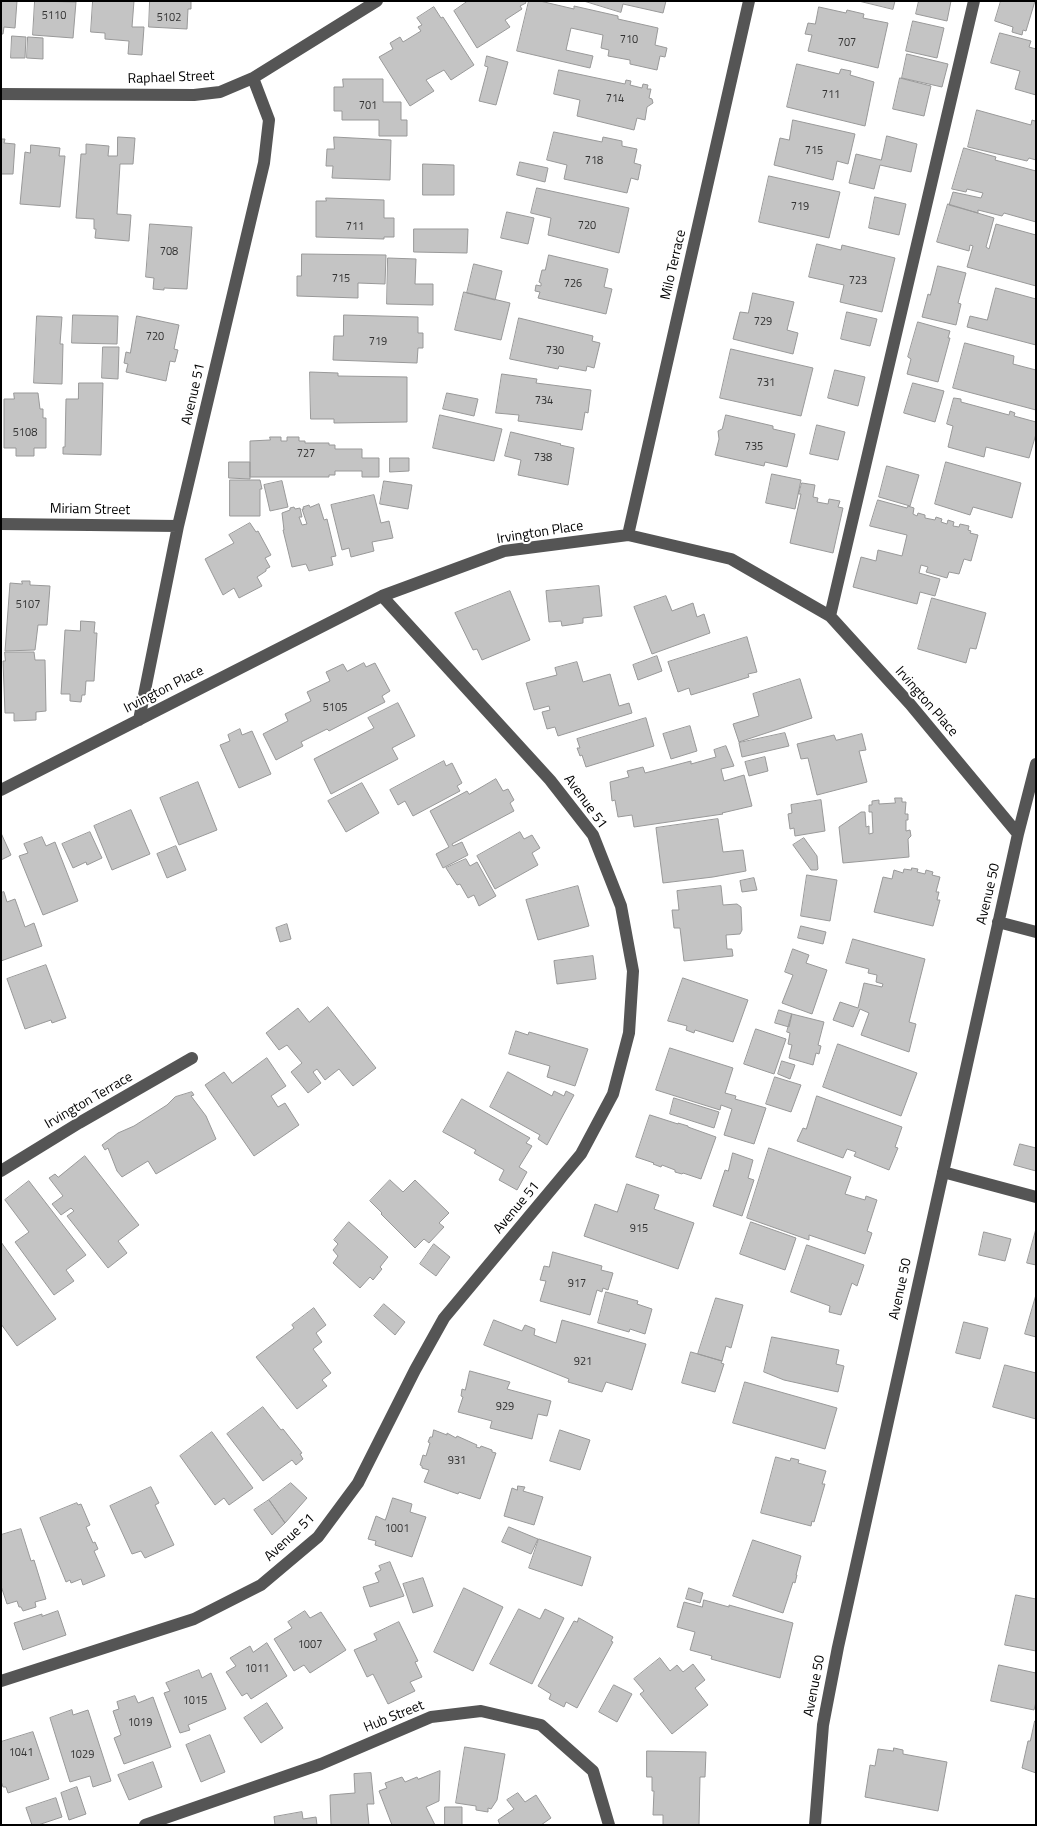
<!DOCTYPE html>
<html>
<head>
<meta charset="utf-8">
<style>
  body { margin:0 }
  #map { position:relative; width:1037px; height:1826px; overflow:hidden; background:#fff; font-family:"Titillium Web",sans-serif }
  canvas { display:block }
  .frame { position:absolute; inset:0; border:2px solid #000; pointer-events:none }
</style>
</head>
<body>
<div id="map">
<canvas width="1037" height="1826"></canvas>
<div class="frame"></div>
</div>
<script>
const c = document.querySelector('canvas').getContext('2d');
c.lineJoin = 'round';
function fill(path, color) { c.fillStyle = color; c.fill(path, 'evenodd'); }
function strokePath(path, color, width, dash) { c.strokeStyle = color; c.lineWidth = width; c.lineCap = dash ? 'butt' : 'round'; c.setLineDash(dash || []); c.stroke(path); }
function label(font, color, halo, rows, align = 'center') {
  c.font = font + ' "Titillium Web",sans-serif'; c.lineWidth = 4; c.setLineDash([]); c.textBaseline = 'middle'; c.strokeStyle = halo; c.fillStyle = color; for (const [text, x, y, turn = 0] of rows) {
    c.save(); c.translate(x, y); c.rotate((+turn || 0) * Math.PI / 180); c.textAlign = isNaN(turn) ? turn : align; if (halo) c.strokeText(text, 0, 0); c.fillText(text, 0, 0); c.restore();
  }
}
const building = new Path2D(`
  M1 1H17L15 28 4 27 3 34H1Z
  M35 1 76 2 73 38 33 35Z
  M93 1H134L132 27H144L142 55 128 54 129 41 105 39V33L91 32Z
  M150 1H191V9H188L187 29 149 27Z
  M468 1H525L526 3 520 6 522 9 505 20 510 27 477 48 454 11Z
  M529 1H540L574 9V6L618 16V19L658 28 655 45 667 48 665 57 660 56 657 70 630 64V60L608 56 609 50 601 48 603 35 571 28 566 50 593 56 590 68 517 51Z
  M584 1H666L663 13 623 4 621 12Z
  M859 1H895L893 9Z
  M919 1H951L947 21 916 14Z
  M1001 1H1035L1026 31 1023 30 1022 35 1012 32 1013 27 995 21Z
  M434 7 441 18 443 17 474 65 451 80 444 70 426 80 434 91 410 106 379 57 393 49 390 43 400 37 403 42 421 31 418 27 422 25 417 18Z
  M819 7 846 13 847 10 864 14 863 18 888 23 878 68 808 51 812 35 805 34 808 23 815 24Z
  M913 21 944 28 937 58 906 51Z
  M1000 33 1031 41 1029 47 1036 49V95L1015 89 1020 71 991 63Z
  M12 36 26 37 25 58H11Z
  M28 37 43 38V59L27 58Z
  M907 54 948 64 942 87 902 78Z
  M487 56 508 62 496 105 479 101 488 67 485 66Z
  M797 64 839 74 841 69 851 71 850 75 874 82 865 126 787 107Z
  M559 70 625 84 626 80 631 81 630 85 642 88 643 84 648 85 647 89H651L649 98 652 99 653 103 647 107 645 120 637 118 634 130 577 116 580 100 554 94Z
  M900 78 931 86 924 116 893 109Z
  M343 79H383V102H401V120H407V136H379V120H342V111H334V87H343Z
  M977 110 1031 125 1032 120 1035 121 1036 119V160L1029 158 1027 161 968 147Z
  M793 120 855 134 848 164 837 161 833 180 774 165 780 138 789 140Z
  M554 132 602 142 603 137 622 141V146L637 149 634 163 641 165 638 180 631 178 627 193 564 179 567 165 547 160Z
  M887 136 917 144 911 172 880 165 874 189 849 183 856 154 881 160Z
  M118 137 135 138 133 164H120L117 214 131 215 129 241 95 238 96 229H94V219L76 218 81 154H86V144L109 146 108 156H117Z
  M334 137 391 140 390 180 332 178 333 166H326L327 149H334Z
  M1 139H5L4 143 15 144 13 174H1Z
  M31 145 60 148 59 156H65L60 207 20 204 25 152 30 153Z
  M964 148 996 157 995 160 1036 171V222L1004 213 1002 216 978 210V213L949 205 953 192 981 198 983 193 967 189 966 192 952 189Z
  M520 162 548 168 545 182 517 175Z
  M423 164 454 165V195H423Z
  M769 176 840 192 829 238 759 222Z
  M537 188 629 208 619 253 548 235 551 218 531 213Z
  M875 197 906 204 899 235 869 228Z
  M326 198 384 200V218H394V237H384V239L316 237V201H326Z
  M948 204 994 218 986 247 989 249 996 224 1036 235V286L967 267 973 246 970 245 969 251 937 242Z
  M507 212 534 218 528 244 501 238Z
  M150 224 192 227 187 289 164 288V290L153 289 154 278 146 277Z
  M414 229H468L467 253 414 252Z
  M817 244 841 250 842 245 895 258 882 312 840 302 844 285 809 277Z
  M302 254 386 255 385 284 358 283V298L297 296V276H301Z
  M549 255 608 269 604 287 612 289 606 314 538 298 540 292 535 291 536 285 541 286V283L539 282 542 270H545Z
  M388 258 416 259 415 284H433V305L387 304Z
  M474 264 502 271 495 300 467 293Z
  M938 266 966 273 958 303 961 304 956 325 922 317 928 294 930 295Z
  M996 288 1036 299V345L967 327 970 316 987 320Z
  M464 292 510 303 501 340 455 330Z
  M753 293 794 302 787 330 798 333 793 354 733 339 740 312 748 313Z
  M847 312 877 319 870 346 841 339Z
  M73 315 118 316 117 344 72 343Z
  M344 315 418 317V333H423V348H418L417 363 333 360 334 336H343Z
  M37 316 62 317 60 344H63L62 384 34 383Z
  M137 316 179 325 174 349 178 350 175 362 170 361 166 381 126 372 128 364 124 363 126 352 130 353Z
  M519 318 593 336 592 341 600 343 594 368 587 366 586 371 559 366 558 369 510 359Z
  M918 322 950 331 948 338H950L938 382 907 374 911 359 908 357Z
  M965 343 1014 356 1013 364 1036 370V410L953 388Z
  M103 347H119L118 379 102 378Z
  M731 349 813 368 801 416 720 398Z
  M835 370 865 377 858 406 828 398Z
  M310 372 338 373V376L407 377V422L334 423V419H311Z
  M502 374 537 379 536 383 591 390 588 413 585 412 582 430 518 421 519 415 496 413Z
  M79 383H103L101 455 63 454V447H65L66 399H78Z
  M913 383 944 391 935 422 904 413Z
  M14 393H38L40 409H43V418H46V448H34V456H16V448H4V399H14Z
  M447 393 478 399 474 416 443 409Z
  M954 398 961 399V402L1009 415 1010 411 1015 413 1014 416 1036 422V434L1029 458 986 447 984 457 948 447 953 426 947 424Z
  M440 415 502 429 494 461 433 448Z
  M726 415 773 426V429L795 434 787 467 765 462 764 466 715 455 719 439 718 431 722 429Z
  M817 425 845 432 838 460 810 454Z
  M511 432 561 444 560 445 574 448 568 485 518 475 521 460 505 456Z
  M270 437H281V441H287V437H299V441H305V443H329V445H335V449H362V458H379V477H362V471H335V475H329V477H250V441L270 440Z
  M390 458H409V471L390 472Z
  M229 462H250V479L229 478Z
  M946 462 1021 483 1012 518 973 507 970 515 935 504Z
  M887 466 919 475 910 506 879 497Z
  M772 474 801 480 795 509 766 503Z
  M230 480H260L262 489H260V516H230Z
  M282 481 288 507 270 511 264 485Z
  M384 481 412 485 408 509 380 504Z
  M802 483 815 485 813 497 818 498 817 502 828 504 829 499 840 501 838 507 843 508 833 553 790 543 801 494H799Z
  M374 495 381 523 389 521 393 538 372 542 374 551 351 557 349 548 342 550 331 505Z
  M878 500 907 508 908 506 914 508 913 514 917 516 918 513 925 515V518L935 520 936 517 942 519 941 522 947 524 948 520 954 522 953 526 959 527 960 524 969 526 968 530 971 531 970 533 978 535 971 561 964 559 959 574 949 572 947 578 926 572 928 567 921 565 919 573 940 579 935 596 920 592 917 604 853 587 861 557 876 561 878 550 902 556 907 535 870 526Z
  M319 504 324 520 327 519 336 556 331 557 333 565 309 571 306 564 292 567 283 530H284L282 513 290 510V508L294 507 295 509 300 508 302 517H299L302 525 307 524 302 509H304L303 507 309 505 310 507Z
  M250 523 256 532 258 531 271 555 265 558 270 567 266 569V571L257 577 262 586 239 598 234 588 223 595 205 559 234 543 229 535Z
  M22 581H30V585L50 586 47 625H38L35 650 5 651 10 583 22 584Z
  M599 586 602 616 583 618V623L562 626 561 621 549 622 546 591Z
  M510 591 530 640 482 660 477 649 473 650 455 613Z
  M666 596 672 611 693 603 697 617 704 614 710 633 652 654 634 607Z
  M932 598 986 613 976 649 970 648 966 663 918 649Z
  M81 621 95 622 94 633H97L94 681H86L85 695H82L81 702 70 701V694H61L65 630 80 631Z
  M747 637 757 672 748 674 749 677 691 695 689 688 678 692 668 662Z
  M5 652H34L35 660H45L46 711 36 712V720L14 721V713H5L3 661H5Z
  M657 656 662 671 638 680 633 665Z
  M577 662 583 682 610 674 619 706 629 703 632 713 558 736 555 727 547 729 542 712 550 710 549 706 534 710 526 683 557 675 555 668Z
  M364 663 366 667 375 663 390 691 382 696 385 702 329 731 327 729 301 742 303 746 276 760 263 734 288 721 285 714 311 701 307 692 330 681 326 672 343 664 347 671Z
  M800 679 812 718 739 742 733 724 759 716 753 694Z
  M398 703 415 736 392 748 398 759 331 794 314 759 374 728 368 718Z
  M646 718 654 746 586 767 582 755 580 756 577 748H580L577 739Z
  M690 726 697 751 671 759 663 734Z
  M240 729 242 735 252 731 271 774 239 788 220 745 230 741 228 735Z
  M785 733 789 746 742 757 739 743Z
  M862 734 866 750 859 751 867 782 817 795 808 758 801 759 797 744 834 735 836 740Z
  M726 746 734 766 721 769 724 781 744 775 752 806 722 813 723 814 634 827 632 815 618 817 615 800 612 801 610 782 629 777 627 771 643 767 645 773 691 761V764L716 757 714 750Z
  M765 757 768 771 749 776 745 762Z
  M444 761 446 766 452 763 462 783 457 786 460 791 413 816 405 801 398 805 390 790Z
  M496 779 503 791 508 789 514 800 510 803 514 811 452 844 453 846 462 842 468 855 443 868 436 854 449 847 430 811 467 791 469 794Z
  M198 782 217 830 179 845 160 798Z
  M362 783 379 813 346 832 328 801Z
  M895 798H902V802H906L905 814H908V820H906V831L910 830 911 836 908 839 909 857 843 863 839 827 861 812H865L866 827 869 826V834L873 833 872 812H869V805H872V801L879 800V804L895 803Z
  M821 800 825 831 795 836 794 828 790 829 788 814 792 813 791 805Z
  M131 810 150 854 112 870 94 826Z
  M718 819 723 852 743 850 746 871 713 877 663 883 656 828Z
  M90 832 102 858 87 865 86 862 73 868 62 844Z
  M520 832 524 839 532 835 540 848 532 853 538 865 495 889 477 856Z
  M1 833 11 855 1 860Z
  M42 837 46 846 55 842 78 901 43 915 19 856 28 853 24 844Z
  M804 838 817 856 818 869 817 870H811L793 845Z
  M176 846 186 870 167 878 157 854Z
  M466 859 470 866 477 862 496 896 479 906 474 895 468 898 460 884 457 885 446 868Z
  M912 868 918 869 917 872 925 874 926 870 933 872 932 875 940 877 936 892H939L937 900H940L933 926 874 912 883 877 892 879 894 870 903 873 904 869 911 870Z
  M807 875 837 880 830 921 801 916Z
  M754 878 757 890 742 892 740 881Z
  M578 886 589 926 538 940 526 900Z
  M721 886 723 905 737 904 741 907 742 930 740 934 726 935 727 949H732L733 956 684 961 680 928H674L672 910H679L677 891Z
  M4 892 7 902 15 899 25 927 34 923 42 946 1 961V893Z
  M287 924 291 939 280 942 276 928Z
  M801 926 826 932 823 944 798 938Z
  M853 939 925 959 909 1022 916 1024 909 1052 861 1035 869 1013 860 1009 853 1027 833 1020 840 1002 858 1008 864 983 882 987 883 984 876 982 877 975 868 973 869 969 846 963Z
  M793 949 809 955 806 963 827 970 812 1014 782 1003 793 975 785 972Z
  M593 956 596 979 557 984 554 961Z
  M46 965 66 1018 52 1023 51 1020 25 1029 7 979Z
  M683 978 748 1000 733 1042 695 1030 694 1033 686 1030 687 1026 668 1021Z
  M328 1007 376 1068 353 1086 339 1069 325 1080 317 1069 313 1072 321 1083 308 1093 291 1072 302 1063 287 1045 279 1050 266 1033 298 1008 309 1022Z
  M779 1010 792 1014 789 1027 775 1023Z
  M792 1014 824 1022 818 1045 821 1046 819 1054 816 1053 813 1065 789 1058 792 1045 788 1044 790 1033 787 1032Z
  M756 1029 786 1039 774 1074 744 1064Z
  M516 1031 528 1035 529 1032 588 1049 575 1086 547 1077 550 1066 509 1054Z
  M838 1044 917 1073 901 1116 823 1087Z
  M670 1048 733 1068 725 1093 736 1096 735 1099 766 1108 754 1144 724 1135 732 1109 721 1105 720 1110 656 1090Z
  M267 1058 286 1086 271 1096 278 1107 285 1103 299 1125 254 1156 205 1085 224 1072 232 1083Z
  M782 1061 795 1065 790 1079 778 1074Z
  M508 1072 552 1096 554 1091 564 1096 566 1091 574 1095 547 1145 538 1139 540 1135 490 1107Z
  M775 1077 801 1085 791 1112 766 1104Z
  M192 1092 194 1095 191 1096 206 1116 216 1139 156 1174 148 1161 122 1177 117 1171 108 1148 105 1150 102 1145 118 1133 134 1126 167 1105 175 1097Z
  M817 1096 902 1127 895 1147 898 1148 889 1170 854 1156 856 1152 847 1149 843 1158 797 1141 803 1128 806 1129Z
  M674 1098 719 1112 714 1128 670 1114Z
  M462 1099 530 1138 526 1143 532 1146 519 1167 527 1172 517 1190 499 1180 504 1170 474 1153 476 1150 443 1132Z
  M650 1115 678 1124V1123L688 1126V1127L716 1137 701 1179 683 1173 682 1174 675 1172V1170L662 1165 661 1167 653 1164 654 1163 636 1157Z
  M1020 1144 1036 1148V1171L1014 1165Z
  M769 1148 851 1177 845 1194 865 1200 866 1196 877 1200 867 1231 872 1233 865 1254 809 1235V1240L747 1218Z
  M733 1153 753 1160 748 1178 754 1180 742 1216 713 1206 725 1170 728 1171Z
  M85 1156 139 1225 118 1241 127 1253 108 1268 67 1216 74 1211 71 1208 61 1215 52 1204 63 1196 49 1178 55 1174 58 1177Z
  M390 1180 403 1192 415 1180 449 1213 439 1223 444 1227 429 1243 424 1239 415 1248 381 1214 382 1213 370 1201Z
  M29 1181 86 1255 66 1270 74 1281 54 1295 15 1242 29 1232 5 1200Z
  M627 1184 659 1195 654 1209 694 1223 678 1269 584 1236 595 1204 617 1212Z
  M349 1222 388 1257 380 1267 382 1269 373 1280 370 1277 360 1288 333 1263 338 1256 333 1250 338 1244 334 1240Z
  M751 1222 796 1238 785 1270 740 1254Z
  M1036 1229V1265L1027 1263Z
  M984 1232 1011 1239 1005 1261 979 1255Z
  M1 1242 56 1319 17 1346 1 1324Z
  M434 1244 450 1257 436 1276 420 1264Z
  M807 1245 864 1265 857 1286 852 1283 841 1315 829 1312 830 1306 791 1292Z
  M553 1252 602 1266 601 1270 613 1273 608 1290 603 1288 602 1292 597 1290 590 1315 540 1301 546 1281 540 1280 544 1266 549 1267Z
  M606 1292 638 1301 637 1304 652 1309 645 1334 630 1329 629 1332 598 1323Z
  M1036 1295V1337L1025 1334Z
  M716 1298 743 1305 731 1348 726 1346 722 1361 698 1354Z
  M384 1304 405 1322 395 1335 374 1316Z
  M314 1308 326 1325 316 1333 322 1342 313 1349 331 1373 322 1380 327 1386 297 1409 256 1357 294 1328 292 1325Z
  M494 1320 522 1331 525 1325 535 1329 534 1335 556 1343 562 1320 646 1344 632 1390 606 1382 602 1392 568 1382 569 1379 484 1345Z
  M964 1322 988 1328 980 1359 956 1353Z
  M772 1337 839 1350 836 1364 844 1366 838 1392 784 1380 764 1372Z
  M691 1352 722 1361 721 1363 724 1364 715 1392 682 1383Z
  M1005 1365 1036 1373V1419L993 1407Z
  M470 1371 510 1382 507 1389 551 1401 547 1416 538 1414 532 1439 490 1428 492 1421 458 1412 463 1397 461 1396 462 1389 465 1390Z
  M745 1382 837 1408 825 1449 733 1423Z
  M263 1407 281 1430 283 1429 302 1453 300 1454 303 1459 296 1465 292 1460 263 1481 227 1434Z
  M434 1430 447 1435V1433L456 1438 457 1436 477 1445 476 1447 480 1448 481 1446 492 1450V1452L496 1453 480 1499 459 1492 458 1494 424 1482 429 1470 422 1468V1466L420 1465 423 1455 426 1456 430 1443 428 1442 430 1437H432Z
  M560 1430 590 1440 580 1470 550 1461Z
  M212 1432 253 1488 229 1505 224 1498 215 1505 180 1456Z
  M776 1457 790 1461 791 1458 799 1460 798 1463 826 1471 822 1484H825L814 1522 812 1521 811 1526 761 1513Z
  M291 1483 307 1498 285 1523 269 1500Z
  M518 1486 525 1487 523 1491 543 1497 534 1525 504 1516 512 1488 517 1490Z
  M151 1487 159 1503 155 1505 174 1545 145 1558 141 1551 132 1554 110 1506Z
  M393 1498 412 1504 410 1512 426 1517 412 1557 375 1545 376 1541 368 1539 376 1516 385 1520Z
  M269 1500 285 1523 272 1535 254 1510Z
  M77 1503 78 1505 81 1504 90 1525 86 1527 93 1543 95 1542 98 1549 94 1551 105 1576 83 1585 81 1579 71 1583 70 1580 66 1582 40 1518Z
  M509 1527 538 1539 531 1554 502 1542Z
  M21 1529 31 1561 34 1560 46 1599 35 1602 36 1607 23 1611 21 1607H19L17 1601 7 1604 1 1586V1535Z
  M539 1539 591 1557 582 1586 529 1568Z
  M753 1540 801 1556 796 1575H797L795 1583 793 1582 783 1613 733 1596Z
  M390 1562 404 1596 370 1607 363 1587 379 1582 375 1573 381 1570 379 1566Z
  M423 1578 433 1606 413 1613 403 1584Z
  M464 1588 503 1607 473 1671 434 1652Z
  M689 1588 703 1593 700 1603 686 1599Z
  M1016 1595 1036 1599V1651L1005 1645Z
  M704 1600 729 1607V1605L793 1623 780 1678 711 1659 712 1656 690 1650 695 1632 677 1627 684 1602 702 1607Z
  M519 1609 540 1619 545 1609 564 1618 532 1684 490 1664Z
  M58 1611 66 1635 23 1650 14 1623 42 1614V1616Z
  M305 1611 310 1618 321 1612 346 1650 310 1673 304 1665 294 1671 274 1639 292 1628 288 1622Z
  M579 1618 613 1637 611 1641 613 1642 577 1708 566 1702 564 1707 549 1699 551 1694 538 1686 574 1621 577 1622Z
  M399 1622 418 1661 415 1662 422 1677 410 1682 415 1691 388 1704 373 1674 367 1677 354 1650 377 1640 374 1634Z
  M267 1643 287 1676 251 1699 247 1693 242 1696 226 1672 236 1666 230 1658 250 1646 253 1652Z
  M660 1658 670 1671 677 1665 683 1672 693 1664 705 1680 695 1688 708 1705 672 1734 640 1694 644 1691 634 1679Z
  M999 1665 1036 1673V1702L1034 1710 991 1701Z
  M199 1670 202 1678 211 1673 226 1709 188 1725 190 1730 180 1733 164 1693 170 1691 166 1683Z
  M614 1685 632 1694 617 1722 599 1712Z
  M135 1696 138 1703 153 1697 171 1747 124 1764 114 1738 121 1735 113 1711 119 1709 117 1702Z
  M267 1703 283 1728 261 1743 244 1718Z
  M72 1710 73 1715 88 1710 111 1781 93 1787 90 1776 70 1782 50 1718Z
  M1035 1721H1036V1773L1022 1768 1028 1741H1030Z
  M33 1732 49 1779 8 1793 6 1787H3L1 1781V1742Z
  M210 1735 225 1772 201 1782 186 1745Z
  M465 1747 505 1754 497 1800 491 1809 488 1808V1812L476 1810V1806L456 1803Z
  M894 1748 903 1750V1754L947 1762 938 1811 865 1797 870 1765 875 1766 878 1749 893 1751Z
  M647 1751 706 1752 705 1777H700L699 1825H663V1815H653L654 1791H652V1777H647Z
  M153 1762 162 1787 129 1800 118 1775Z
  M440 1771 439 1801 426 1807 435 1825H392L379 1791 387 1788 385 1783 402 1777 405 1782 417 1777 418 1779Z
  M371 1773 374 1804H367L369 1825H331L330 1795 355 1793 354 1774Z
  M77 1787 86 1814 69 1820 61 1793Z
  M518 1793 525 1802 536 1795 551 1818 541 1825H500L498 1820 514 1809 507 1800Z
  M56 1798 62 1817 38 1825H32L26 1808Z
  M445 1807H462V1825H445Z
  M302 1812 303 1819 316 1817 317 1825H275L274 1817Z`);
fill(building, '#c4c4c4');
strokePath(building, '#999', 1);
strokePath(new Path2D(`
  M1 94 194 95 220 92 253 78 377 1
  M1 524 178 526
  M628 535 749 1
  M830 616 974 1
  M139 720 178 526 264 163 269 120 253 78
  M1 790 382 596 504 551 628 535 731 559 830 616 910 704 1018 834
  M998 922 1036 932
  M1 1171 79 1123 192 1058
  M943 1172 1036 1197
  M1 1681 194 1619 261 1585 318 1537 358 1483 415 1370 444 1318 581 1154 613 1094 629 1033 633 971 621 906 593 835 550 780 382 596
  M145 1825 321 1764 431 1717 481 1711 541 1725 593 1771 609 1825
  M815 1825 823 1725 838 1647 1018 834 1036 764`), '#555', 12);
label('11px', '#313131', null, [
  ["5110",54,16],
  ["5102",169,18],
  ["710",629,40],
  ["707",847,43],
  ["711",831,95],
  ["714",615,99],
  ["701",368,106],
  ["715",814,151],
  ["718",594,161],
  ["719",800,207],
  ["720",587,226],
  ["711",355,227],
  ["708",169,252],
  ["715",341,279],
  ["723",858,281],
  ["726",573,284],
  ["729",763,322],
  ["720",155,337],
  ["719",378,342],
  ["730",555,351],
  ["731",766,383],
  ["734",544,401],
  ["5108",25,433],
  ["735",754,447],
  ["727",306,454],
  ["738",543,458],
  ["5107",28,605],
  ["5105",335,708],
  ["915",639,1229],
  ["917",577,1284],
  ["921",583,1362],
  ["929",505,1407],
  ["931",457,1461],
  ["1001",397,1529],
  ["1007",310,1645],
  ["1011",257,1669],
  ["1015",195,1701],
  ["1019",140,1723],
  ["1041",21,1753],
  ["1029",82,1755]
]);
label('14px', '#000', '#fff', [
  ["Raphael Street",171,78,-2],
  ["Milo Terrace",674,265,-77],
  ["Avenue 51",194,394,-77],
  ["Miriam Street",90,510,1],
  ["Irvington Place",540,533,-9],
  ["Irvington Place",164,690,-27],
  ["Irvington Place",926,702,49],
  ["Avenue 51",585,802,54],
  ["Avenue 50",989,894,-77],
  ["Irvington Terrace",89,1101,-30],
  ["Avenue 51",517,1208,-50],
  ["Avenue 50",901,1289,-78],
  ["Avenue 51",290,1538,-43],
  ["Avenue 50",815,1686,-79],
  ["Hub Street",394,1717,-22]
]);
</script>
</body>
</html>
